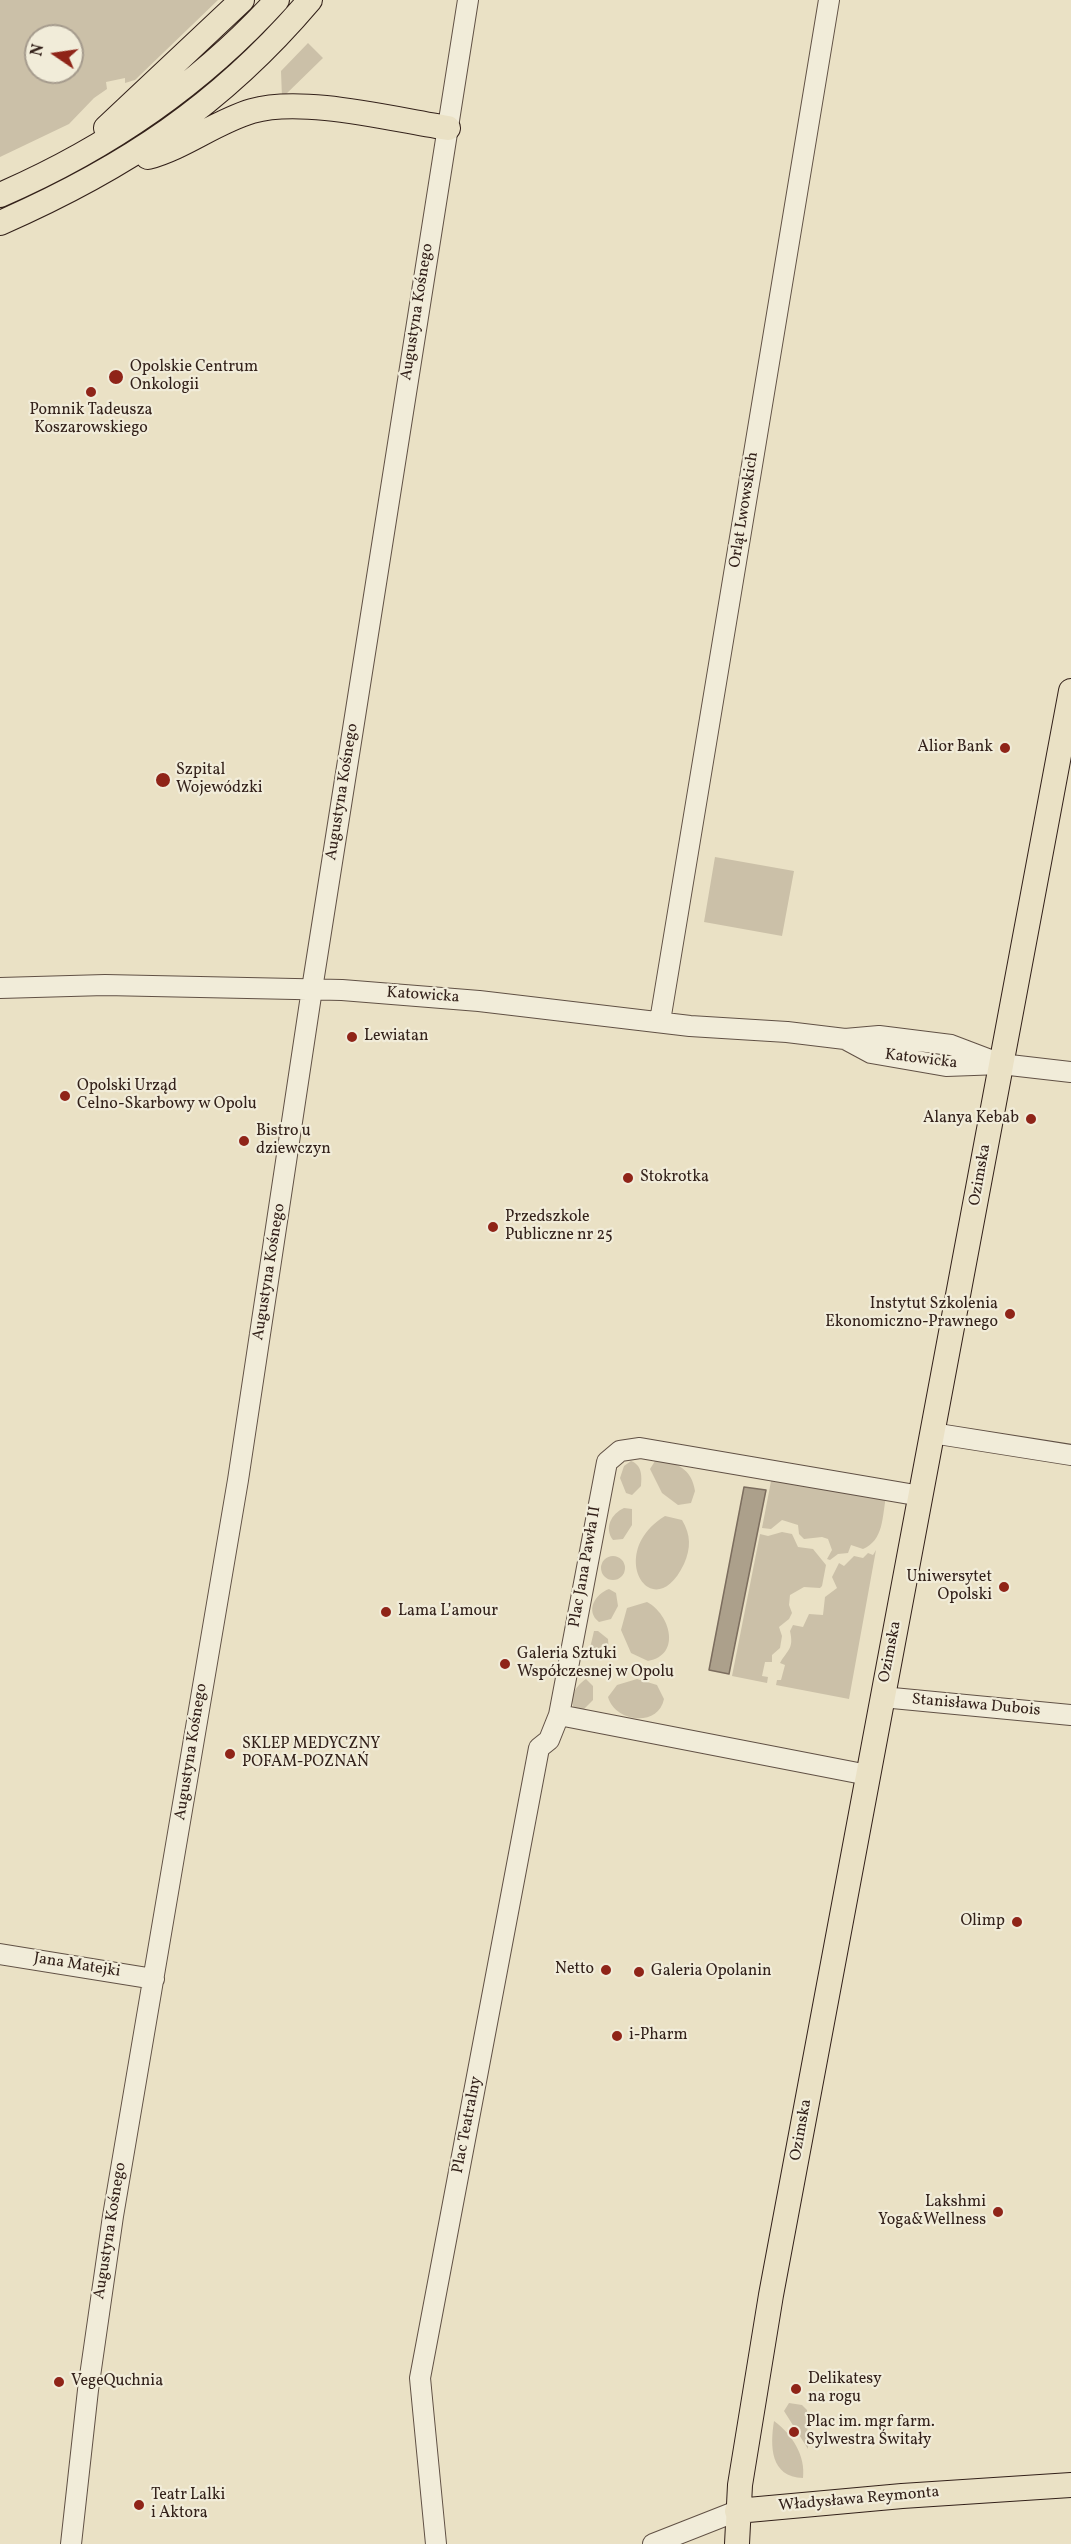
<!DOCTYPE html>
<html>
<head>
<meta charset="utf-8">
<style>
  body { margin:0 }
  #map { position:relative; width:1071px; height:2544px; overflow:hidden; background:#eae1c5; font-family:Vollkorn,serif }
  canvas { display:block }
  .north { position:absolute; left:24px; top:24px; width:60px; height:60px; box-sizing:border-box; background:#f1ecd9; border:2px solid #a59b8d; border-radius:50%; rotate:283deg; font-size:16px; font-weight:700; line-height:24px; text-align:center; color:#33211a }
  .north::after { content:''; display:block; margin:auto; width:21px; height:27px; background:#8f2418; clip-path:polygon(50% 0,100% 100%,50% 72%,0 100%) }
</style>
</head>
<body>
<div id="map">
<canvas width="1071" height="2544"></canvas>
<div class="north">N</div>
</div>
<script>
const c = document.querySelector('canvas').getContext('2d');
c.lineJoin = 'round';
function fill(path, color) { c.fillStyle = color; c.fill(path, 'evenodd'); }
function strokePath(path, color, width, dash) { c.strokeStyle = color; c.lineWidth = width; c.lineCap = dash ? 'butt' : 'round'; c.setLineDash(dash || []); c.stroke(path); }
function label(font, color, halo, rows, align = 'center') {
  c.font = font + ' Vollkorn,serif'; c.lineWidth = 4.5; c.setLineDash([]); c.textBaseline = 'middle'; c.strokeStyle = halo; c.fillStyle = color; for (const [text, x, y, turn = 0] of rows) {
    c.save(); c.translate(x, y); c.rotate((+turn || 0) * Math.PI / 180); c.textAlign = isNaN(turn) ? turn : align; if (halo) c.strokeText(text, 0, 0); c.fillText(text, 0, 0); c.restore();
  }
}
fill(new Path2D(`
  M0 0H218L135 80 125 83V78L106 82 107 89 94 98 69 124 0 157ZM36 36H72V72H36Z
  M286 5 290 8C237 65 177 117 110 157 75 178 37 194 0 213V205C66 176 131 145 186 99 221 70 253 36 286 5Z
  M308 43 323 58 282 98 281 71Z
  M715 857 794 871 782 936 704 922Z
  M631 1461C642 1465 642 1476 641 1486L632 1495 626 1493 620 1478 624 1466Z
  M655 1461C676 1461 692 1469 695 1491L691 1503 678 1505 662 1493 650 1469Z
  M772 1476 886 1497C882 1517 884 1540 863 1549L851 1545 848 1553 838 1554 830 1560 827 1559 832 1550 828 1539 822 1537 804 1539 799 1534 798 1525 782 1520 771 1529 762 1528Z
  M624 1508 632 1509V1525L623 1539 613 1540C604 1528 611 1514 624 1508Z
  M665 1516 682 1520C691 1535 691 1548 684 1564 653 1629 604 1553 665 1516Z
  M782 1532 792 1534 798 1547 813 1549 826 1565 822 1586 820 1588 804 1587 790 1595 789 1605 792 1613 789 1619 779 1627 782 1636 780 1648 772 1655V1662H765L762 1676 768 1677 767 1683 732 1676 760 1534 768 1536Z
  M876 1550 849 1699 776 1685 777 1680H781L785 1665 780 1663C788 1649 794 1649 790 1631L793 1625 803 1627 809 1614 823 1615 825 1597 837 1588 832 1577 839 1563 844 1566 854 1556 863 1558 868 1553 873 1555Z
  M601 1568a12 12 0 1 1 24 0a12 12 0 1 1-24 0Z
  M609 1589 616 1593 618 1606 611 1619 599 1622C585 1611 595 1594 609 1589Z
  M647 1602C670 1614 682 1655 648 1661L631 1653 621 1630 627 1608Z
  M594 1631H598L608 1639 609 1653 604 1660 595 1658 590 1648Z
  M586 1679 593 1686V1700L582 1711 574 1708C569 1696 576 1686 586 1679Z
  M637 1679 657 1685 664 1699C658 1728 615 1722 608 1697L617 1685Z
  M789 2403 802 2405 807 2410 808 2449 784 2411Z
  M774 2421C792 2434 806 2456 803 2478 770 2477 770 2446 774 2421Z`), '#cbc0a8');
const water = new Path2D(`
  M744 1487 766 1490 729 1674 709 1670Z`);
fill(water, '#aca08b');
strokePath(water, '#7c6d5e', 1.5);
const minor = new Path2D(`
  M0 988 105 985 342 990 479 1001 690 1026 787 1032 845 1039 879 1036 951 1045 1001 1064
  M660 1021 829 0
  M845 1039 871 1053 946 1066 1001 1064 1071 1072
  M932 1433 1071 1455
  M882 1697 1071 1715
  M559 1715 868 1775
  M0 1954 154 1979
  M71 2544 88 2390 113 2216 238 1480 312 989 468 0
  M436 2544 420 2378 539 1748 549 1740 559 1715 607 1462 620 1451 640 1448 921 1496
  M653 2544 737 2511`);
const major = new Path2D(`
  M106 128 242 0
  M148 157C185 147 215 122 252 111 303 96 395 120 448 128
  M0 195C106 149 199 86 277 0
  M0 223C125 168 221 105 310 0
  M737 2511 902 2496 1071 2485
  M737 2544 740 2485 771 2295 1071 691`);
strokePath(minor, '#615145', 22);
strokePath(major, '#33211a', 26);
strokePath(minor, '#f1ecd9', 20);
strokePath(major, '#eae1c5', 24);
for (const [x, y, r, color] of [
  [116,377,8,"#8f2418"],
  [91,392,6,"#8f2418"],
  [1005,748,6,"#8f2418"],
  [163,780,8,"#8f2418"],
  [352,1037,6,"#8f2418"],
  [65,1096,6,"#8f2418"],
  [1031,1119,6,"#8f2418"],
  [244,1141,6,"#8f2418"],
  [628,1178,6,"#8f2418"],
  [493,1227,6,"#8f2418"],
  [1010,1314,6,"#8f2418"],
  [1004,1587,6,"#8f2418"],
  [386,1612,6,"#8f2418"],
  [505,1664,6,"#8f2418"],
  [230,1754,6,"#8f2418"],
  [1017,1922,6,"#8f2418"],
  [606,1970,6,"#8f2418"],
  [639,1972,6,"#8f2418"],
  [617,2036,6,"#8f2418"],
  [998,2212,6,"#8f2418"],
  [59,2382,6,"#8f2418"],
  [796,2389,6,"#8f2418"],
  [794,2432,6,"#8f2418"],
  [139,2505,6,"#8f2418"]
]) { const dot = new Path2D(); dot.arc(x, y, r, 0, 2 * Math.PI); c.fillStyle = color; c.fill(dot); strokePath(dot, '#f1ecd9', 2); }
label('16px', '#33211a', '#f1ecd9', [
  ["Augustyna Kośnego",418,312,-81],
  ["Orląt Lwowskich",745,510,-81],
  ["Augustyna Kośnego",343,792,-81],
  ["Katowicka",423,996,4],
  ["Katowicka",921,1060,7],
  ["Ozimska",981,1175,-80],
  ["Augustyna Kośnego",270,1272,-81],
  ["Plac Jana Pawła II",586,1567,-80],
  ["Ozimska",891,1652,-79],
  ["Stanisława Dubois",976,1706,5],
  ["Augustyna Kośnego",192,1752,-81],
  ["Jana Matejki",77,1966,9],
  ["Plac Teatralny",468,2125,-79],
  ["Ozimska",802,2130,-80],
  ["Augustyna Kośnego",111,2231,-81],
  ["Władysława Reymonta",859,2500,-5]
]);
label('16px', '#33211a', '#f1ecd9', [
  ["Opolskie Centrum",130,368],
  ["Onkologii",130,386],
  ["Pomnik Tadeusza",91,411,"center"],
  ["Koszarowskiego",91,429,"center"],
  ["Alior Bank",993,748,"right"],
  ["Szpital",176,771],
  ["Wojewódzki",176,789],
  ["Lewiatan",364,1037],
  ["Opolski Urząd",77,1087],
  ["Celno-Skarbowy w Opolu",77,1105],
  ["Alanya Kebab",1019,1119,"right"],
  ["Bistro u",256,1132],
  ["dziewczyn",256,1150],
  ["Stokrotka",640,1178],
  ["Przedszkole",505,1218],
  ["Publiczne nr 25",505,1236],
  ["Instytut Szkolenia",998,1305,"right"],
  ["Ekonomiczno-Prawnego",998,1323,"right"],
  ["Uniwersytet",992,1578,"right"],
  ["Opolski",992,1596,"right"],
  ["Lama L’amour",398,1612],
  ["Galeria Sztuki",517,1655],
  ["Współczesnej w Opolu",517,1673],
  ["SKLEP MEDYCZNY",242,1745],
  ["POFAM-POZNAŃ",242,1763],
  ["Olimp",1005,1922,"right"],
  ["Netto",594,1970,"right"],
  ["Galeria Opolanin",651,1972],
  ["i-Pharm",629,2036],
  ["Lakshmi",986,2203,"right"],
  ["Yoga&Wellness",986,2221,"right"],
  ["Delikatesy",808,2380],
  ["na rogu",808,2398],
  ["VegeQuchnia",71,2382],
  ["Plac im. mgr farm.",806,2423],
  ["Sylwestra Świtały",806,2441],
  ["Teatr Lalki",151,2496],
  ["i Aktora",151,2514]
], 'left');
</script>
</body>
</html>
